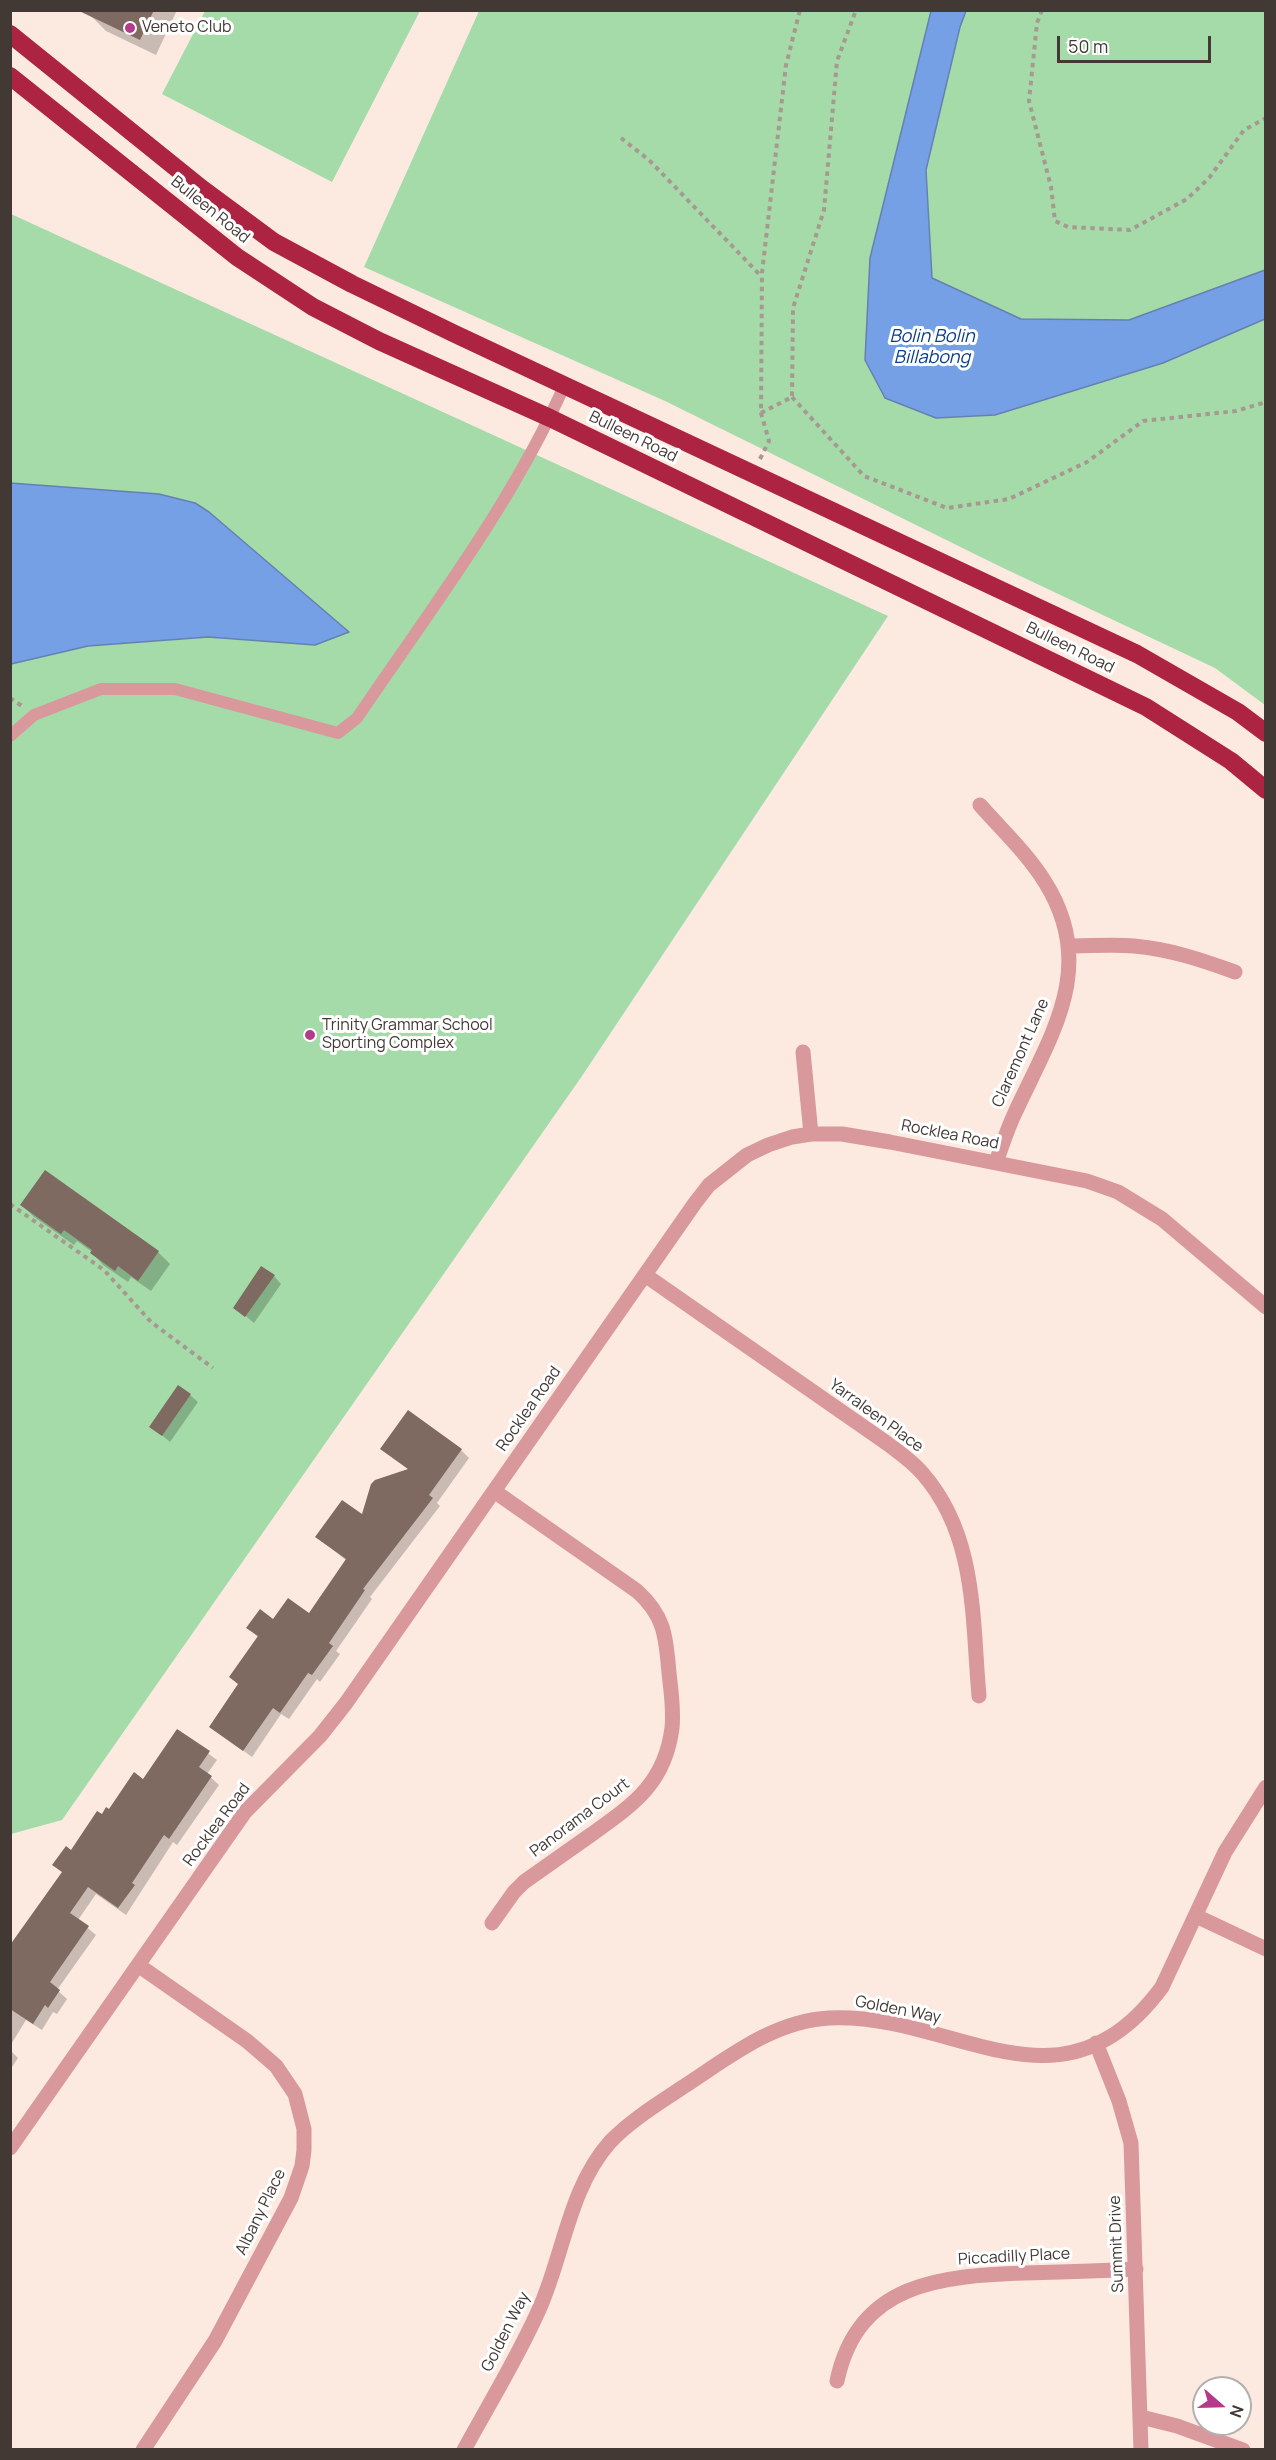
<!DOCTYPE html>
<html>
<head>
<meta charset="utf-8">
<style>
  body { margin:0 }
  #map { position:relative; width:1276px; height:2460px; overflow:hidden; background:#fce9e0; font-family:Manrope,sans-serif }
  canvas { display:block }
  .frame { position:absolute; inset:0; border:12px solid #423935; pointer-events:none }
  .north { position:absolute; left:1192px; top:2376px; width:60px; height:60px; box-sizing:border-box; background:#fff; border:2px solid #b3b0ae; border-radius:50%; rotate:110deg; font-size:16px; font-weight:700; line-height:24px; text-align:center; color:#423935 }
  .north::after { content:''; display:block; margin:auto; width:21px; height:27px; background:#b53a8b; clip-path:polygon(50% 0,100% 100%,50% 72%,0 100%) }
  .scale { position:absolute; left:1057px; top:36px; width:154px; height:27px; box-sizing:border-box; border:3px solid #423935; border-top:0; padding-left:8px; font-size:18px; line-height:21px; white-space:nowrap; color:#423935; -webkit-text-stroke:4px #fff; paint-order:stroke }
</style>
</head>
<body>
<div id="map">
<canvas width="1276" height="2460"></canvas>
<div class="frame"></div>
<div class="north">N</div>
<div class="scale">50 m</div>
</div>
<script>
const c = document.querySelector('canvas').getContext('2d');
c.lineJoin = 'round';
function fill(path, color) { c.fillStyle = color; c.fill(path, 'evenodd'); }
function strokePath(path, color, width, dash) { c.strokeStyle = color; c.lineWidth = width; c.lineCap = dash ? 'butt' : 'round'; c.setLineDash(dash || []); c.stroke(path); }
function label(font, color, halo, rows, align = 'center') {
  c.font = font + ' Manrope,sans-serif'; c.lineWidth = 6; c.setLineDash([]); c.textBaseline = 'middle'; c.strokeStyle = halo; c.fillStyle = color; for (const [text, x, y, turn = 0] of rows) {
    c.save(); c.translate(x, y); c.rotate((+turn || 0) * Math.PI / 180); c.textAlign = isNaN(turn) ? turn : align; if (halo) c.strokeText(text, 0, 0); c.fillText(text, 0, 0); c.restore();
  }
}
fill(new Path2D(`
  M205 11V10L420 11 332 182 162 94Z
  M479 11H1265V705L1215 668 999 566 665 401 364 267Z
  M11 214 888 616 582 1076 62 1820 11 1834Z`), '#a4dba8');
const water = new Path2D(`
  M931 11H966L960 27 926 170 932 278 1021 319 1129 320 1265 270V319L1163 363 995 415 936 418 885 398 865 360 870 258Z
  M10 483 159 494 195 503 209 512 349 632 315 645 208 637 88 646 11 664Z`);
fill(water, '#75a0e6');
strokePath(water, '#6681b1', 1.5);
fill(new Path2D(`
  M92 10H177L156 55 106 31 90 15Z
  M22 1205 158 1252 170 1264 151 1291 131 1277 128 1282 103 1265 92 1252 77 1241 74 1245 34 1217Z
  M274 1276 281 1284 254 1323 235 1307Z
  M190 1395 198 1402 170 1442 151 1426Z
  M382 1449 461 1450 469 1458 437 1503 440 1506 370 1597 372 1599 336 1651 340 1654 320 1682 317 1679 289 1719 281 1714 252 1757 211 1727 239 1685 231 1677 259 1638 248 1628 274 1621 309 1615 347 1561 317 1537 363 1517 409 1470Z
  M178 1731 217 1760 207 1774 219 1785 177 1845 173 1842 126 1915 96 1894 78 1920 96 1935 57 1990 67 1999 57 2014 53 2012 42 2030 26 2020 10 2046V1946L63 1873 72 1852 102 1816 144 1781Z
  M10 2050 18 2058 10 2070Z`), '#0003');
fill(new Path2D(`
  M77 10H154L140 40Z
  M45 1170 159 1251 138 1281 118 1266 115 1271 90 1253 92 1250 64 1230 61 1234 20 1205Z
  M261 1266 275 1275 245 1317 233 1308Z
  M178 1385 191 1394 162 1436 149 1427Z
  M408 1410 462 1449 429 1495 433 1498 363 1589 365 1590 329 1643 333 1646 312 1675 308 1673 280 1713 273 1708 243 1751 209 1727 238 1684 229 1677 258 1636 246 1628 260 1609 273 1619 288 1598 309 1613 346 1559 315 1537 342 1500 362 1514 371 1484 375 1480 408 1469 380 1449Z
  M177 1729 210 1751 199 1767 212 1776 169 1839 164 1835 132 1883 135 1885 118 1908 88 1887 70 1913 89 1926 50 1982 60 1990 48 2008 45 2005 33 2024 10 2009V1945L62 1872 52 1865 66 1846 71 1850 97 1811 102 1814 106 1807 109 1809 134 1772 143 1779Z`), '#7e6a60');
strokePath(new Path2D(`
  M1042 10 1037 23 1029 101 1051 187 1055 221 1068 227 1130 230 1187 199 1209 178 1244 130 1266 118
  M621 138 649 160 761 276
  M792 397 864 476 947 508 1009 499 1087 462 1143 421 1236 411 1266 402
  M761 413 792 397 793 308 824 210 837 61 856 10
  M760 459 769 441 761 413 762 273 786 65 800 10
  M10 698 22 706
  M10 1204 104 1270 151 1322 213 1368`), '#a79992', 4, [4.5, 4.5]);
strokePath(new Path2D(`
  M10 736 34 715 101 689H175L338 733 357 718C430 610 512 504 565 384`), '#d8989c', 12);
strokePath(new Path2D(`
  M980 805C1002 830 1027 853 1045 882 1099 968 1050 1036 1014 1115 1007 1130 1002 1146 996 1162
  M1068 946C1090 946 1112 944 1134 946 1169 949 1202 960 1235 972
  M803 1052 811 1134
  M645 1275 888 1444C900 1453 913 1462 923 1474 977 1536 972 1619 979 1696
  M1196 1916 1266 1949
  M492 1923 514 1892 524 1882C547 1866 569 1850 592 1834 634 1804 665 1783 672 1728 674 1710 671 1691 669 1673 666 1637 665 1616 637 1591L494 1491
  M138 1965 247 2041 276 2066 295 2094 304 2129V2150L302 2166 291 2198 215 2341 143 2450
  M1096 2043 1119 2101 1131 2143 1141 2450
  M10 2148 245 1812 320 1736 346 1703 695 1203 709 1185 747 1155 768 1145 792 1137 811 1134H842L890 1142 1087 1181 1118 1192 1162 1219 1266 1307
  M837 2381C858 2282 941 2276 1025 2273 1062 2272 1099 2271 1136 2269
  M1141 2417 1177 2426 1243 2450
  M464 2450C489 2404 521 2352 541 2305 564 2251 570 2187 610 2142 631 2120 658 2104 683 2087 728 2058 773 2021 829 2018 955 2012 1061 2124 1162 1987L1225 1852 1266 1787`), '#d8989c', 15);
strokePath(new Path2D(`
  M10 34 201 188 274 242 352 284 455 334 1137 654 1238 712 1266 733
  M10 76 237 257 313 307 379 341 550 418 1146 707 1231 761 1266 790`), '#ad2342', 18);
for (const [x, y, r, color] of [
  [130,28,6,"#b53a8b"],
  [310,1035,6,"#b53a8b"]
]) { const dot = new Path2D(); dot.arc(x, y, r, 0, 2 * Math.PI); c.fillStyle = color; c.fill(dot); strokePath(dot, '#fff', 2); }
label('16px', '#423935', '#fff', [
  ["Veneto Club",142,28],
  ["Trinity Grammar School",322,1026],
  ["Sporting Complex",322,1044]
], 'left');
label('16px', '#423935', '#fff', [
  ["Bulleen Road",210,210,39],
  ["Bulleen Road",633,437,26],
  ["Bulleen Road",1070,648,26],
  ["Claremont Lane",1021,1053,-66],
  ["Rocklea Road",950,1135,11],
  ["Rocklea Road",529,1409,-55],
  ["Yarraleen Place",876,1416,36],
  ["Panorama Court",580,1818,-37],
  ["Rocklea Road",217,1825,-53],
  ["Golden Way",898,2010,11],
  ["Albany Place",261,2212,-64],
  ["Summit Drive",1117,2244,-92],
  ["Piccadilly Place",1014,2257,-3],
  ["Golden Way",506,2332,-63]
]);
label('italic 18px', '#093d8d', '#fff', [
  ["Bolin Bolin",932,337],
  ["Billabong",932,358]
]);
</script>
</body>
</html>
